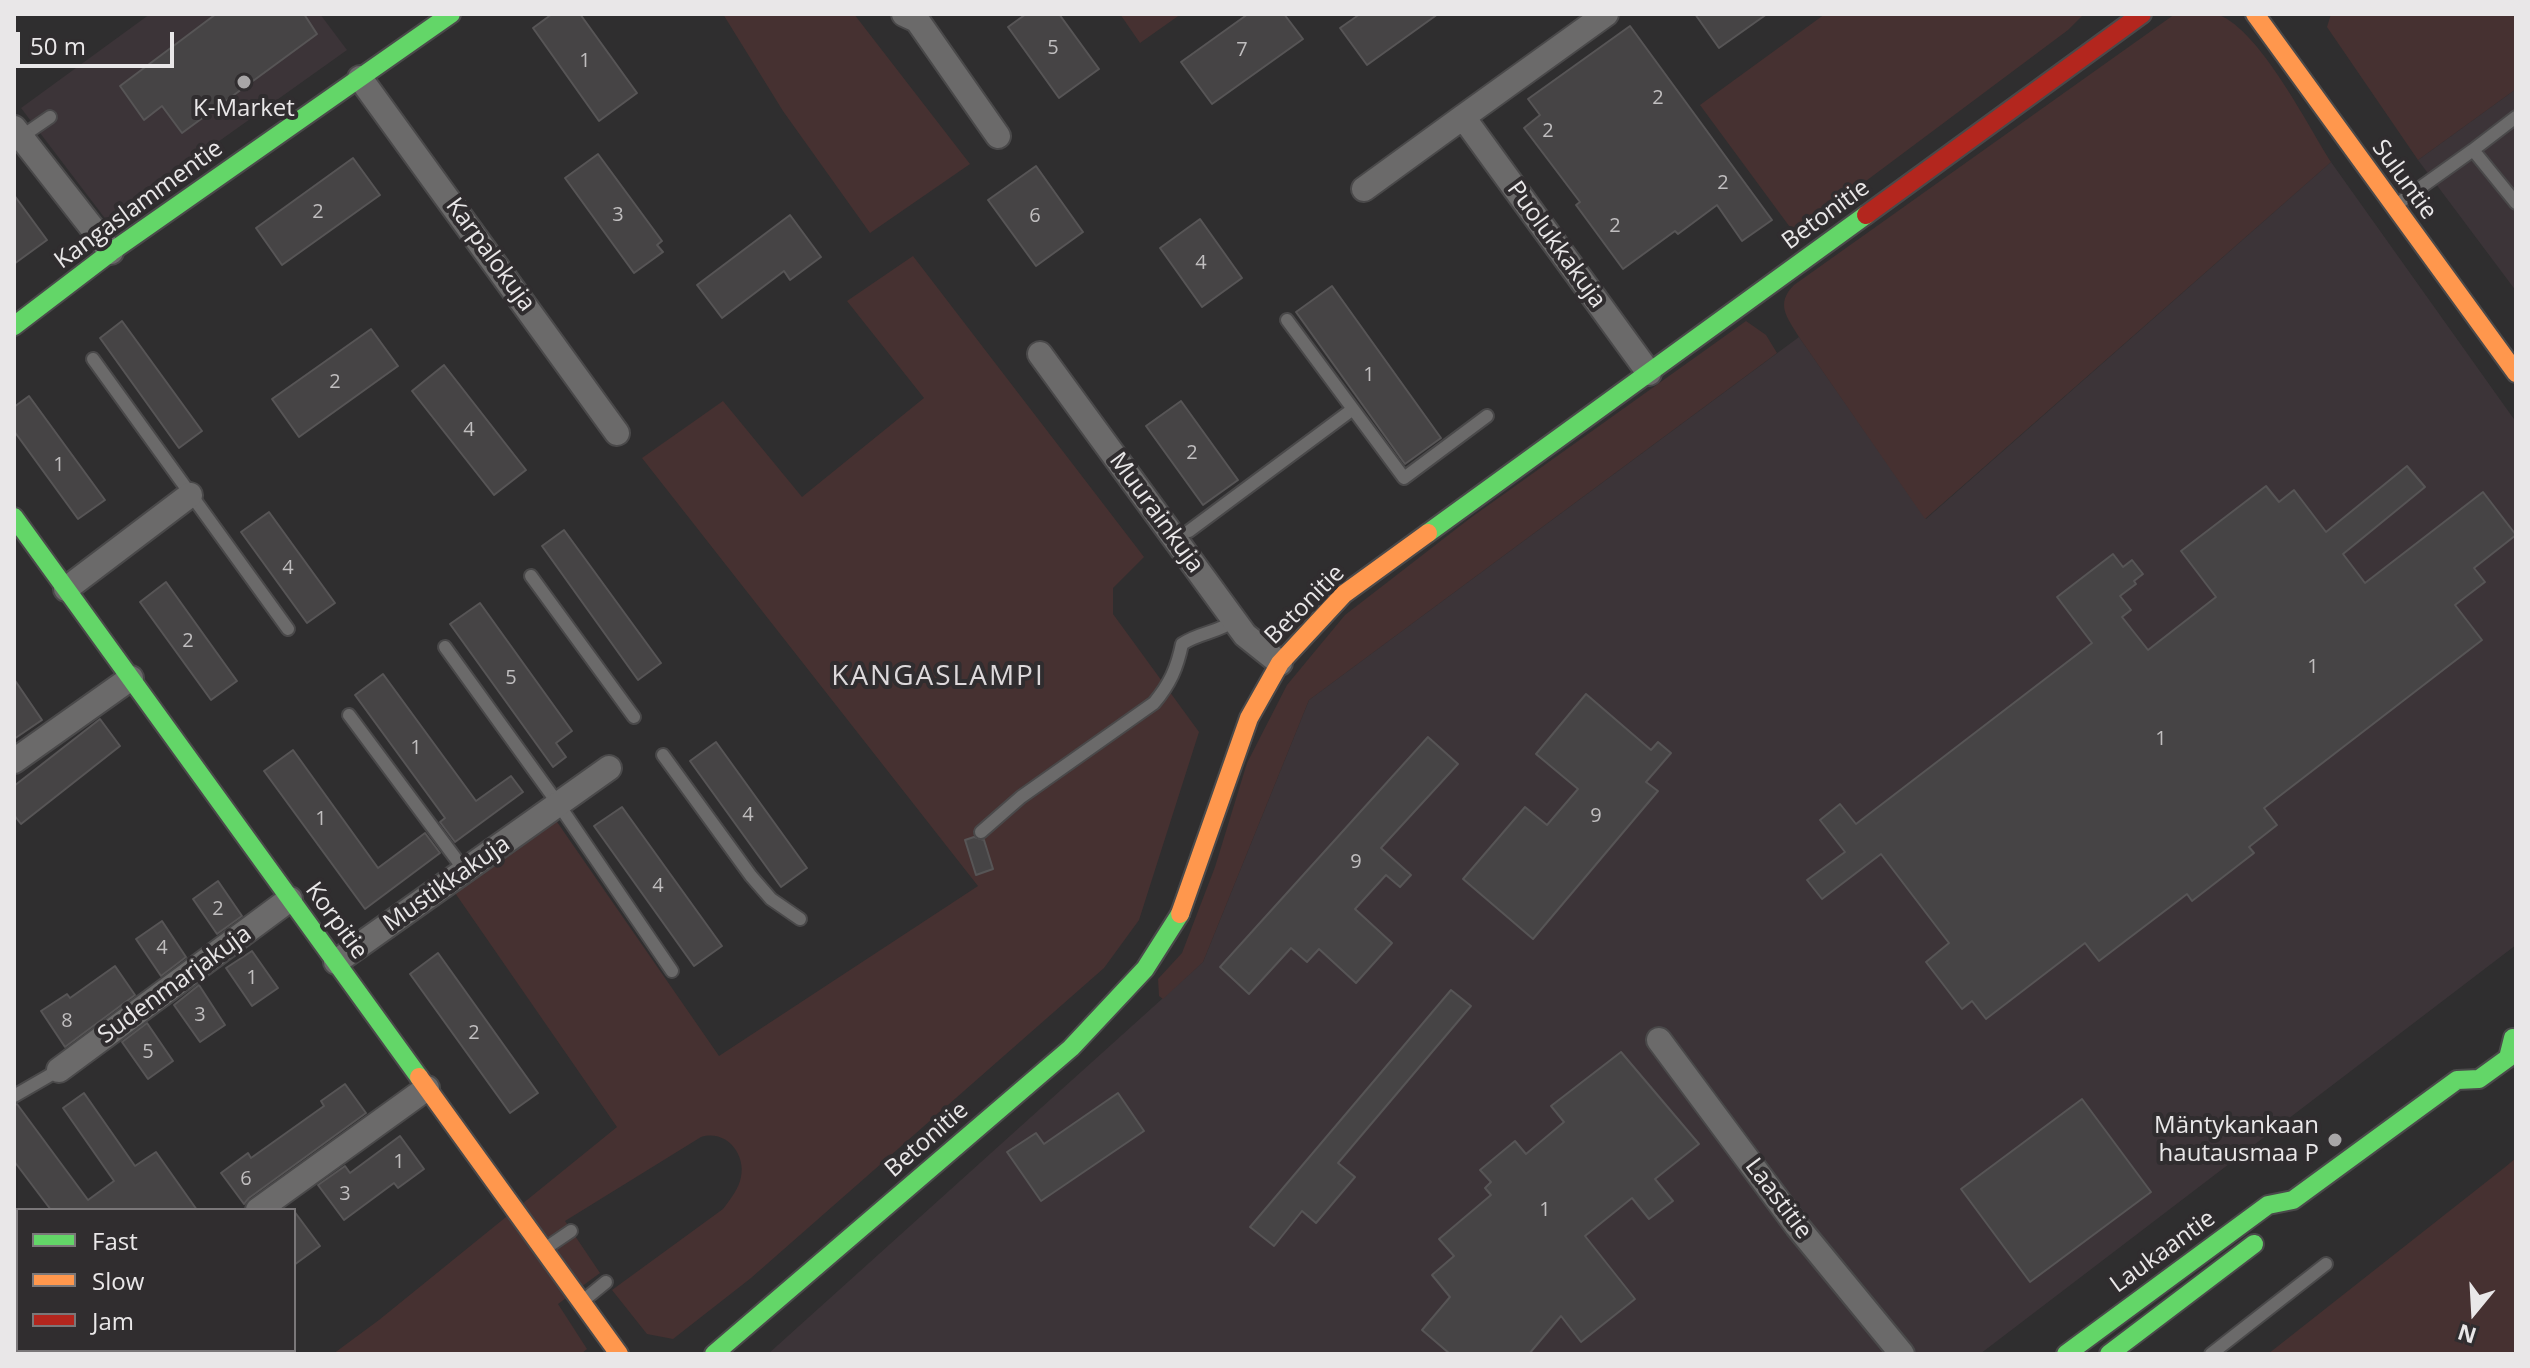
<!DOCTYPE html>
<html>
<head>
<meta charset="utf-8">
<style>
  body { margin:0 }
  #map { position:relative; width:2530px; height:1368px; overflow:hidden; background:#2f2e2f; font-family:"Open Sans",sans-serif }
  canvas { display:block }
  .frame { position:absolute; inset:0; border:16px solid #e9e7e8; pointer-events:none }
  .legend { position:absolute; left:16px; top:1208px; width:280px; height:144px; box-sizing:border-box; background:#302d2f; border:2px solid #7a7779; margin:0; padding:10px 14px; list-style:none; font-size:24px; color:#e9e7e8 }
  .legend li { display:flex; align-items:center; gap:16px; height:40px }
  .legend b { width:40px; border:2px solid #7a7779 }
  .north { position:absolute; left:2434px; top:1272px; width:80px; height:80px; -webkit-text-stroke:6px #302d2f; paint-order:stroke; rotate:198deg; font-size:22px; font-weight:700; line-height:32px; text-align:center; color:#e9e7e8 }
  .north::after { content:''; display:block; margin:auto; width:28px; height:36px; background:#e9e7e8; clip-path:polygon(50% 0,100% 100%,50% 72%,0 100%) }
  .scale { position:absolute; left:16px; top:32px; width:158px; height:36px; box-sizing:border-box; border:4px solid #e9e7e8; border-top:0; padding-left:10px; font-size:24px; line-height:28px; white-space:nowrap; color:#e9e7e8; -webkit-text-stroke:6px #302d2f; paint-order:stroke }
</style>
</head>
<body>
<div id="map">
<canvas width="2530" height="1368"></canvas>
<div class="frame"></div>
<ul class="legend">
<li><b style="height:10px;background:#63d668"></b>Fast</li>
<li><b style="height:10px;background:#ff974d"></b>Slow</li>
<li><b style="height:10px;background:#b3261e"></b>Jam</li>
</ul>
<div class="north">N</div>
<div class="scale">50 m</div>
</div>
<script>
const c = document.querySelector('canvas').getContext('2d');
c.lineJoin = 'round';
function fill(path, color) { c.fillStyle = color; c.fill(path, 'evenodd'); }
function strokePath(path, color, width, dash) { c.strokeStyle = color; c.lineWidth = width; c.lineCap = dash ? 'butt' : 'round'; c.setLineDash(dash || []); c.stroke(path); }
function label(font, color, halo, rows, align = 'center') {
  c.font = font + ' "Open Sans",sans-serif'; c.lineWidth = 8; c.setLineDash([]); c.textBaseline = 'middle'; c.strokeStyle = halo; c.fillStyle = color; for (const [text, x, y, turn = 0] of rows) {
    c.save(); c.translate(x, y); c.rotate((+turn || 0) * Math.PI / 180); c.textAlign = isNaN(turn) ? turn : align; if (halo) c.strokeText(text, 0, 0); c.fillText(text, 0, 0); c.restore();
  }
}
fill(new Path2D(`
  M150 14H320L347 50 107 221 21 108Z
  M2516 89V291L2418 160Z
  M2331 162 2516 422V945L1980 1354H768L1203 962 1309 700 1799 337 1926 519Z`), '#3c3438');
fill(new Path2D(`
  M723 14H854L970 164 870 233 783 111Z
  M1120 14H1181L1140 43Z
  M1825 14H2084L2068 30 1795 234 1700 105Z
  M2175 14C2188 14 2207 11 2219 15 2260 31 2307 124 2331 162L1925 519 1799 337C1787 317 1775 304 1794 285Z
  M2331 14H2516V89L2418 160 2327 27Z
  M913 256 1144 557 1113 588V614L1199 732 1139 920 1104 968 751 1278 673 1339 647 1334 612 1290 723 1209C729 1201 737 1191 740 1181 748 1157 728 1129 701 1137L565 1221 600 1273 558 1304 587 1349 581 1354H333L379 1320 617 1127 453 890 555 819 719 1056 978 886 642 458 723 401 802 497 924 398 847 301Z
  M1746 321 1766 335 1777 353 1309 700 1203 962 1163 999 1159 996 1158 979 1182 953 1215 867 1247 763 1287 685 1345 615 1469 519Z
  M2516 1158V1354H2268L2504 1168Z`), '#463131');
const building = new Path2D(`
  M216 14H304L317 34 182 133 162 106 144 120 120 86Z
  M552 14H580L637 93 599 121 533 28Z
  M1026 14H1059L1099 69 1059 98 1008 27Z
  M1248 14H1284L1303 39 1212 104 1181 62Z
  M1360 14H1438L1367 65 1340 28Z
  M1695 14H1767L1719 48Z
  M1630 26 1772 220 1742 241 1717 205 1678 234 1675 231 1623 269 1576 205 1580 202 1524 128 1540 115 1528 99Z
  M598 154 662 241 657 245 663 252 634 273 565 178Z
  M353 158 380 195 282 265 256 228Z
  M1036 166 1083 232 1036 266 988 200Z
  M14 195 47 240 14 264Z
  M790 215 821 257 790 280 784 271 722 318 697 285Z
  M1200 219 1242 278 1202 307 1160 248Z
  M1332 286 1441 438 1405 464 1296 312Z
  M122 321 202 431 179 448 100 338Z
  M371 329 398 366 299 437 272 399Z
  M444 365 526 470 494 495 412 391Z
  M29 396 105 500 78 519 14 431V407Z
  M1181 401 1238 480 1203 505 1146 426Z
  M2407 466 2425 487 2343 554 2365 583 2483 492 2516 535 2474 568 2485 582 2455 605 2482 640 2264 808 2277 825 2249 847 2254 853 2192 901 2187 894 2099 961 2085 943 1986 1019 1972 1001 1962 1009 1926 962 1949 943 1881 854 1822 899 1807 880 1845 852 1820 820 1840 804 1856 824 2092 643 2057 597 2113 554 2123 567 2132 560 2143 574 2134 581 2136 584 2120 596 2131 610 2122 617 2148 650 2216 597 2181 551 2266 486 2279 502 2294 490 2326 532Z
  M269 512 335 603 307 623 241 532Z
  M564 530 661 663 638 680 542 546Z
  M166 582 237 681 211 700 140 602Z
  M480 603 572 731 556 743 566 757 553 767 450 624Z
  M383 674 476 801 511 776 523 792 455 842 440 822 445 818 355 695Z
  M14 679 42 720 14 739Z
  M1586 694 1651 750 1658 742 1671 753 1646 782 1658 791 1533 939 1463 879 1525 807 1547 825 1578 789 1536 754Z
  M100 719 120 746 21 824 14 815V786Z
  M1428 737 1458 764 1381 848 1411 875 1400 887 1386 875 1355 909 1392 943 1356 983 1319 949 1307 962 1291 948 1249 994 1220 967Z
  M716 742 807 868 781 887 690 761Z
  M293 750 378 868 425 833 440 853 365 909 264 771Z
  M622 807 722 946 694 966 594 826Z
  M974 837 984 840 993 869 976 875 965 840Z
  M218 881 242 916 217 934 193 899Z
  M162 921 186 957 161 976 136 939Z
  M252 951 278 988 252 1006 226 968Z
  M438 953 538 1093 510 1113 410 974Z
  M115 966 135 995 65 1047 41 1011 67 994 70 998Z
  M199 985 225 1025 200 1042 174 1005Z
  M1451 990 1471 1006 1338 1163 1355 1177 1316 1223 1302 1211 1274 1246 1250 1227Z
  M147 1023 173 1061 148 1079 122 1042Z
  M1621 1052 1699 1144 1655 1179 1673 1201 1649 1219 1632 1198 1585 1236 1635 1299 1581 1342 1561 1316 1529 1354H1450L1422 1330 1450 1297 1432 1275 1454 1256 1439 1239 1491 1195 1485 1188 1491 1182 1480 1170 1515 1141 1526 1154 1564 1122 1551 1106Z
  M345 1084 366 1113 249 1198 244 1204 221 1173 248 1153 251 1158 324 1106 321 1101Z
  M84 1093 135 1166 156 1152 197 1210H51L14 1161V1105L17 1104 88 1200 114 1181 63 1108Z
  M1118 1093 1144 1131 1041 1201 1007 1152 1036 1133 1044 1144Z
  M2082 1099 2151 1192 2030 1282 1961 1189Z
  M400 1136 424 1169 398 1188 394 1183 344 1220 318 1185 345 1166 350 1173Z
  M294 1211 320 1246 294 1265Z`);
fill(building, '#464445');
strokePath(building, '#575556', 2);
const lane = new Path2D(`
  M21 137 50 117
  M2473 150 2516 117
  M2396 205 2473 150 2516 203
  M1287 320 1404 478 1487 416
  M93 359 288 629
  M1189 531 1353 409
  M531 576 634 717
  M445 647 559 805 672 971
  M349 715 465 871
  M663 755 751 876 771 899 800 919
  M981 832 1021 797 1154 703C1170 684 1177 668 1182 644 1200 632 1218 633 1235 620
  M14 1096 59 1070
  M546 1248 571 1231
  M584 1300 606 1282
  M87 1354 89 1350
  M2211 1354 2326 1264`);
const street = new Path2D(`
  M904 14 917 20 998 136
  M1606 14 1463 117 1649 373
  M360 78 617 433
  M14 128 111 252
  M1364 189 1463 117
  M1040 354 1245 635 1280 663
  M66 589 190 495
  M14 761 131 678
  M336 962 609 768
  M1659 1040 1797 1226 1902 1354
  M59 1070 290 899
  M258 1210 427 1088`);
const fast = new Path2D(`
  M14 326 111 252 451 14
  M14 517 419 1077
  M1428 533 1866 215
  M714 1354 1071 1048 1145 969 1180 914
  M2066 1354 2268 1205 2293 1200 2457 1080 2479 1079 2508 1058 2513 1038
  M2109 1354 2254 1244`);
const slow = new Path2D(`
  M2255 14 2516 373
  M1180 914 1249 718 1280 663 1344 594 1428 533
  M419 1077 619 1354`);
const jam = new Path2D(`
  M1866 215 2142 14`);
strokePath(lane, '#4a494a', 16);
strokePath(street, '#4a494a', 28);
strokePath(fast, '#4a494a', 22);
strokePath(slow, '#4a494a', 22);
strokePath(jam, '#4a494a', 22);
strokePath(lane, '#6b6a6a', 12);
strokePath(street, '#6b6a6a', 24);
strokePath(fast, '#63d668', 18);
strokePath(slow, '#ff974d', 18);
strokePath(jam, '#b3261e', 18);
for (const [x, y, r, color] of [
  [244,82,8,"#a8a6a7"],
  [2335,1140,8,"#a8a6a7"]
]) { const dot = new Path2D(); dot.arc(x, y, r, 0, 2 * Math.PI); c.fillStyle = color; c.fill(dot); strokePath(dot, '#302d2f', 3); }
label('20px', '#c0bebf', null, [
  ["5",1053,48],
  ["7",1242,50],
  ["1",585,61],
  ["2",1658,98],
  ["2",1548,131],
  ["2",1723,183],
  ["2",318,212],
  ["3",618,215],
  ["6",1035,216],
  ["2",1615,226],
  ["4",1201,263],
  ["1",1369,375],
  ["2",335,382],
  ["4",469,430],
  ["2",1192,453],
  ["1",59,465],
  ["4",288,568],
  ["2",188,641],
  ["1",2313,667],
  ["5",511,678],
  ["1",2161,739],
  ["1",416,748],
  ["4",748,815],
  ["9",1596,816],
  ["1",321,819],
  ["9",1356,862],
  ["4",658,886],
  ["2",218,909],
  ["4",162,948],
  ["1",252,978],
  ["3",200,1015],
  ["8",67,1021],
  ["2",474,1033],
  ["5",148,1052],
  ["1",399,1162],
  ["6",246,1179],
  ["3",345,1194],
  ["1",1545,1210]
]);
label('24px', '#e9e7e8', '#302d2f', [
  ["K-Market",244,109],
  ["Mäntykankaan",2319,1126,"right"],
  ["hautausmaa P",2319,1154,"right"]
]);
label('24px', '#e9e7e8', '#302d2f', [
  ["Suluntie",2404,180,54],
  ["Kangaslammentie",139,205,-36],
  ["Betonitie",1826,215,-36],
  ["Puolukkakuja",1556,245,54],
  ["Karpalokuja",490,255,54],
  ["Muurainkuja",1156,513,54],
  ["Betonitie",1305,605,-45],
  ["Mustikkakuja",447,884,-35],
  ["Korpitie",336,921,54],
  ["Sudenmarjakuja",175,985,-36],
  ["Betonitie",927,1140,-41],
  ["Laastitie",1778,1199,53],
  ["Laukaantie",2163,1252,-36]
]);
c.letterSpacing = '2px';
label('28px', '#ddd9db', '#302d2f', [
  ["KANGASLAMPI",938,677]
]);
c.letterSpacing = '0px';
</script>
</body>
</html>
